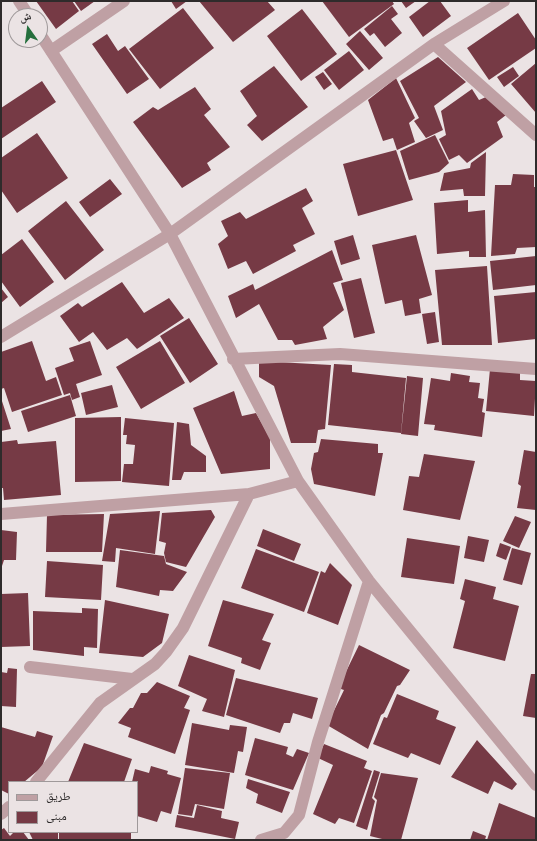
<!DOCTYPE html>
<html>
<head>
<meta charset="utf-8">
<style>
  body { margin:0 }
  #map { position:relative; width:537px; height:841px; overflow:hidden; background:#ebe3e4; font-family:Bitter,"Noto Naskh Arabic",serif }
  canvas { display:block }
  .frame { position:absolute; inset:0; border:2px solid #2e2b2b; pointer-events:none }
  .legend { position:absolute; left:8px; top:781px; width:130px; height:52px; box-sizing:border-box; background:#ebe3e4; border:1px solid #9f999a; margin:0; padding:5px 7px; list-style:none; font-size:12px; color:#2e2b2b }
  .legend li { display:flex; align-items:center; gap:8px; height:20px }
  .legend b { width:20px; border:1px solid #9f999a }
  .north { position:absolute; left:8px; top:8px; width:40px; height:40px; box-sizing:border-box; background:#ebe3e4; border:1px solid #9f999a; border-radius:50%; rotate:346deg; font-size:11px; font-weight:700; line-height:16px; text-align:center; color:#2e2b2b }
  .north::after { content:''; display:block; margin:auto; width:14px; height:18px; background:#256f3d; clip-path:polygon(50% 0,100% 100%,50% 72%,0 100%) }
</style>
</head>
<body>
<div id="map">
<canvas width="537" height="841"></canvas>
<div class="frame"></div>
<ul class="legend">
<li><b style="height:5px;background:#bfa0a4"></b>طريق</li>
<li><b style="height:11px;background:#763a45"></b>مبنى</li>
</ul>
<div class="north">ش</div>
</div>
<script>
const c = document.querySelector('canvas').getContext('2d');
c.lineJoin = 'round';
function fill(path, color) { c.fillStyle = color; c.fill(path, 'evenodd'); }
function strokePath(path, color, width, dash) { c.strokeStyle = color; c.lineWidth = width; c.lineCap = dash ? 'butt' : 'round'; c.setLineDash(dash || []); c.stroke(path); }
fill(new Path2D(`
  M36 1H72L79 11 56 29Z
  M74 1H95L81 11Z
  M171 1H187L176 9Z
  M199 1H267L275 10 233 42Z
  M322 1H392L394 4 349 37Z
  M401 1H416L406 8Z
  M430 1H440L451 16 423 37 409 17Z
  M392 6 398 14 391 19 402 33 385 47 374 33 370 36 364 29Z
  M183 8 214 48 160 89 129 49Z
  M302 9 337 54 301 81 267 36Z
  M518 13 536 40V48L489 80 467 48Z
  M360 31 383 58 369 70 346 44Z
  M107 34 118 51 125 46 149 79 127 94 92 44Z
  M349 51 364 70 339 90 324 70Z
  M438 57 466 82 434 106 443 130 426 138 414 121 419 118 400 81Z
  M536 63V113L511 84Z
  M274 66 308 107 262 141 247 125 257 116 240 91Z
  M513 67 519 76 504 87 497 77Z
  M323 72 332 84 324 90 315 77Z
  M396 78 415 118 409 123 415 142 397 150 393 138 383 141 368 100Z
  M42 81 56 102 1 139V108Z
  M195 87 211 109 204 115 230 147 207 163 211 170 182 188 133 122 153 107 158 110Z
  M472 89 479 100 486 97 506 115 497 122 503 137 467 163 459 155 449 160 439 139 446 135 441 111Z
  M37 133 68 178 17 213 1 190V158Z
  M435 135 449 163 439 172 409 180 400 151Z
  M396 150 413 200 358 216 343 164Z
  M486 152 485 196H464L463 189 440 191 444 173 470 168 471 163Z
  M513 174 534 175V187H536V247L517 248 515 254 491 256 495 185H511Z
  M110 179 122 194 90 217 79 202Z
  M306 188 313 201 302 208 315 234 293 245 296 251 253 274 246 261 228 269 218 244 228 236 221 221 240 212 246 219Z
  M468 200V212L485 210 486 257H469V251L437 254 434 203Z
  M66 201 104 250 65 280 28 231Z
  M353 235 360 259 341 265 334 241Z
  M416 235 432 295 419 299 421 313 405 316 402 300 385 304 372 245Z
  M22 239 54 282 20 307 1 281V255Z
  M332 250 343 280 333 283 344 310 323 327 327 339 295 345 292 340H278L259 304 236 318 228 296 253 284 255 290Z
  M536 256V285L493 290 490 261Z
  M487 266 492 345H442L435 270Z
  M361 278 375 333 354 338 341 283Z
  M122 282 144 313 169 298 184 318 137 349 127 338 107 350 93 332 79 342 60 316 78 303 82 307Z
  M1 288 8 297 1 303Z
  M536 292V339L498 343 494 296Z
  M435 312 439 342 427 344 422 314Z
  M189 318 218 364 190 383 160 336Z
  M32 341 46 381 56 377 62 395 12 412 4 388 1 389V352Z
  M90 341 102 375 76 384 80 397 72 400 70 393 64 395 55 368 74 361 69 348Z
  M160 341 185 383 141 409 116 367Z
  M259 361 331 365 325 429 318 430 316 443H291L274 386 259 377Z
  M334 364 352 365V372L406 378 401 433 328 425Z
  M490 369 520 371V380L536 381 534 416 486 411Z
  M451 373 470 376 469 382 480 383 478 398 484 399 482 412 485 413 482 437 434 430 435 425 424 424 431 378 450 381Z
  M407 376 423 378 418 436 401 434Z
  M112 385 118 407 86 415 81 393Z
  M234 391 242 416 256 413 270 438V469L221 474 193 408Z
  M70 395 76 416 28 432 21 411Z
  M1 398 11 429 1 431Z
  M121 417V481L75 482V418Z
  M125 418 174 423 169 486 122 482 124 464H133L135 445 126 444 127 435H123Z
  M177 422 189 424 191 445 206 456V472H184L181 480H172Z
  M321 439 378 444V453H383L375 496 314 484 311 469 314 453 318 452Z
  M17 440 18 444 56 441 61 495 4 500 3 488H1V442Z
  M524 450 536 452V510L517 508 521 486 518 484Z
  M424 454 475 461 460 520 403 510 409 476 419 477Z
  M211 510 215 517 186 567 166 562 164 553 166 543 159 541 162 513Z
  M160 511 155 554 116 548 115 562 102 561 110 514Z
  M104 514 102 552H46L47 515Z
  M515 516 531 522 519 548 503 541Z
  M263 529 301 544 294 561 257 546Z
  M1 530 17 532 16 560H4L1 569Z
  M468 536 489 540 484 562 464 558Z
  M407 538 460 546 454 584 401 577Z
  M500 543 511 547 506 560 496 556Z
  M512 548 531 553 522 585 503 580Z
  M256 549 319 572 304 612 241 588Z
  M120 550 164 556 166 564 187 572 173 591 160 590 159 596 116 587Z
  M47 561 103 565 101 600 45 597Z
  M330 563 352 585 338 625 307 613 321 571 325 573Z
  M465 579 496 587 493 599 519 606 505 661 453 648 465 601 460 599Z
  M28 593 30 646 1 647V594Z
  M105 600 169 614 162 643 143 657 99 653Z
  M223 600 274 614 262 640 271 643 260 670 241 663 242 658 208 646Z
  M82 608 98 609 97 648 84 647V656L33 650V611L82 613Z
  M359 645 410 670 400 685 397 686 384 713 381 715 368 749 327 725 344 690 338 688Z
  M189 655 235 670 224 717 202 711 207 699 178 686Z
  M8 668 17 669 16 707 1 706V672L7 673Z
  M531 674H536V718L523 716Z
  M236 678 318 698 312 719 293 713 290 723H284L280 733 226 715Z
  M157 682 190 696 184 708 190 710 175 754 128 737 131 728 118 723 130 708H133L141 693H147Z
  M397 694 439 711 436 719 456 727 440 765 411 753 408 758 373 744 384 717 387 718Z
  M192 723 229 730 230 725 247 727 243 752 238 751 234 773 185 765Z
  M1 727 35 737 37 731 53 736 42 767 24 782H9V794L1 790Z
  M255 738 288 747 286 754 293 757 297 749 309 753 293 790 245 775Z
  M477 740 517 784 512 790 494 781 488 794 451 777Z
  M84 743 132 759 124 782H68Z
  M324 744 367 761 364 768 372 771 354 823 339 818 335 824 313 814 333 765 318 758Z
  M151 766 168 771 167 774 181 778 171 814 161 811 157 822 137 816V782H132L135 769 149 773Z
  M185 768 230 773 224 809 195 804 192 816 178 814Z
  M374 770 380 772 372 798 375 801 367 830 356 826Z
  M381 773 418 778 401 840H386L370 836 377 800 374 797Z
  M248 779 290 792 282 813 256 803 258 794 246 788Z
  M499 803 536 818V840H487Z
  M197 805 222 811 221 818 239 822 235 839 175 827 177 815 194 818Z
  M4 828 10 836 14 832H23L29 840H1V830Z
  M473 831 486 836 485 840H470Z
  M29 832H58V840H33Z
  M59 832H131V840H59Z`), '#763a45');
strokePath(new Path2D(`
  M19 1 29 16
  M40 34 170 234 298 481 369 581 536 785
  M434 44 536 135
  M51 51 124 1
  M1 337 170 234 434 44 504 1
  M233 359 340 354 536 369
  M1 514 249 494 298 481
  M30 667 132 679
  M36 782 100 703 155 664 166 652 183 628 249 494
  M1 814 9 807
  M261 840 284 833 299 815 318 742 369 581`), '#bfa0a4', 12);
</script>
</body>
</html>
